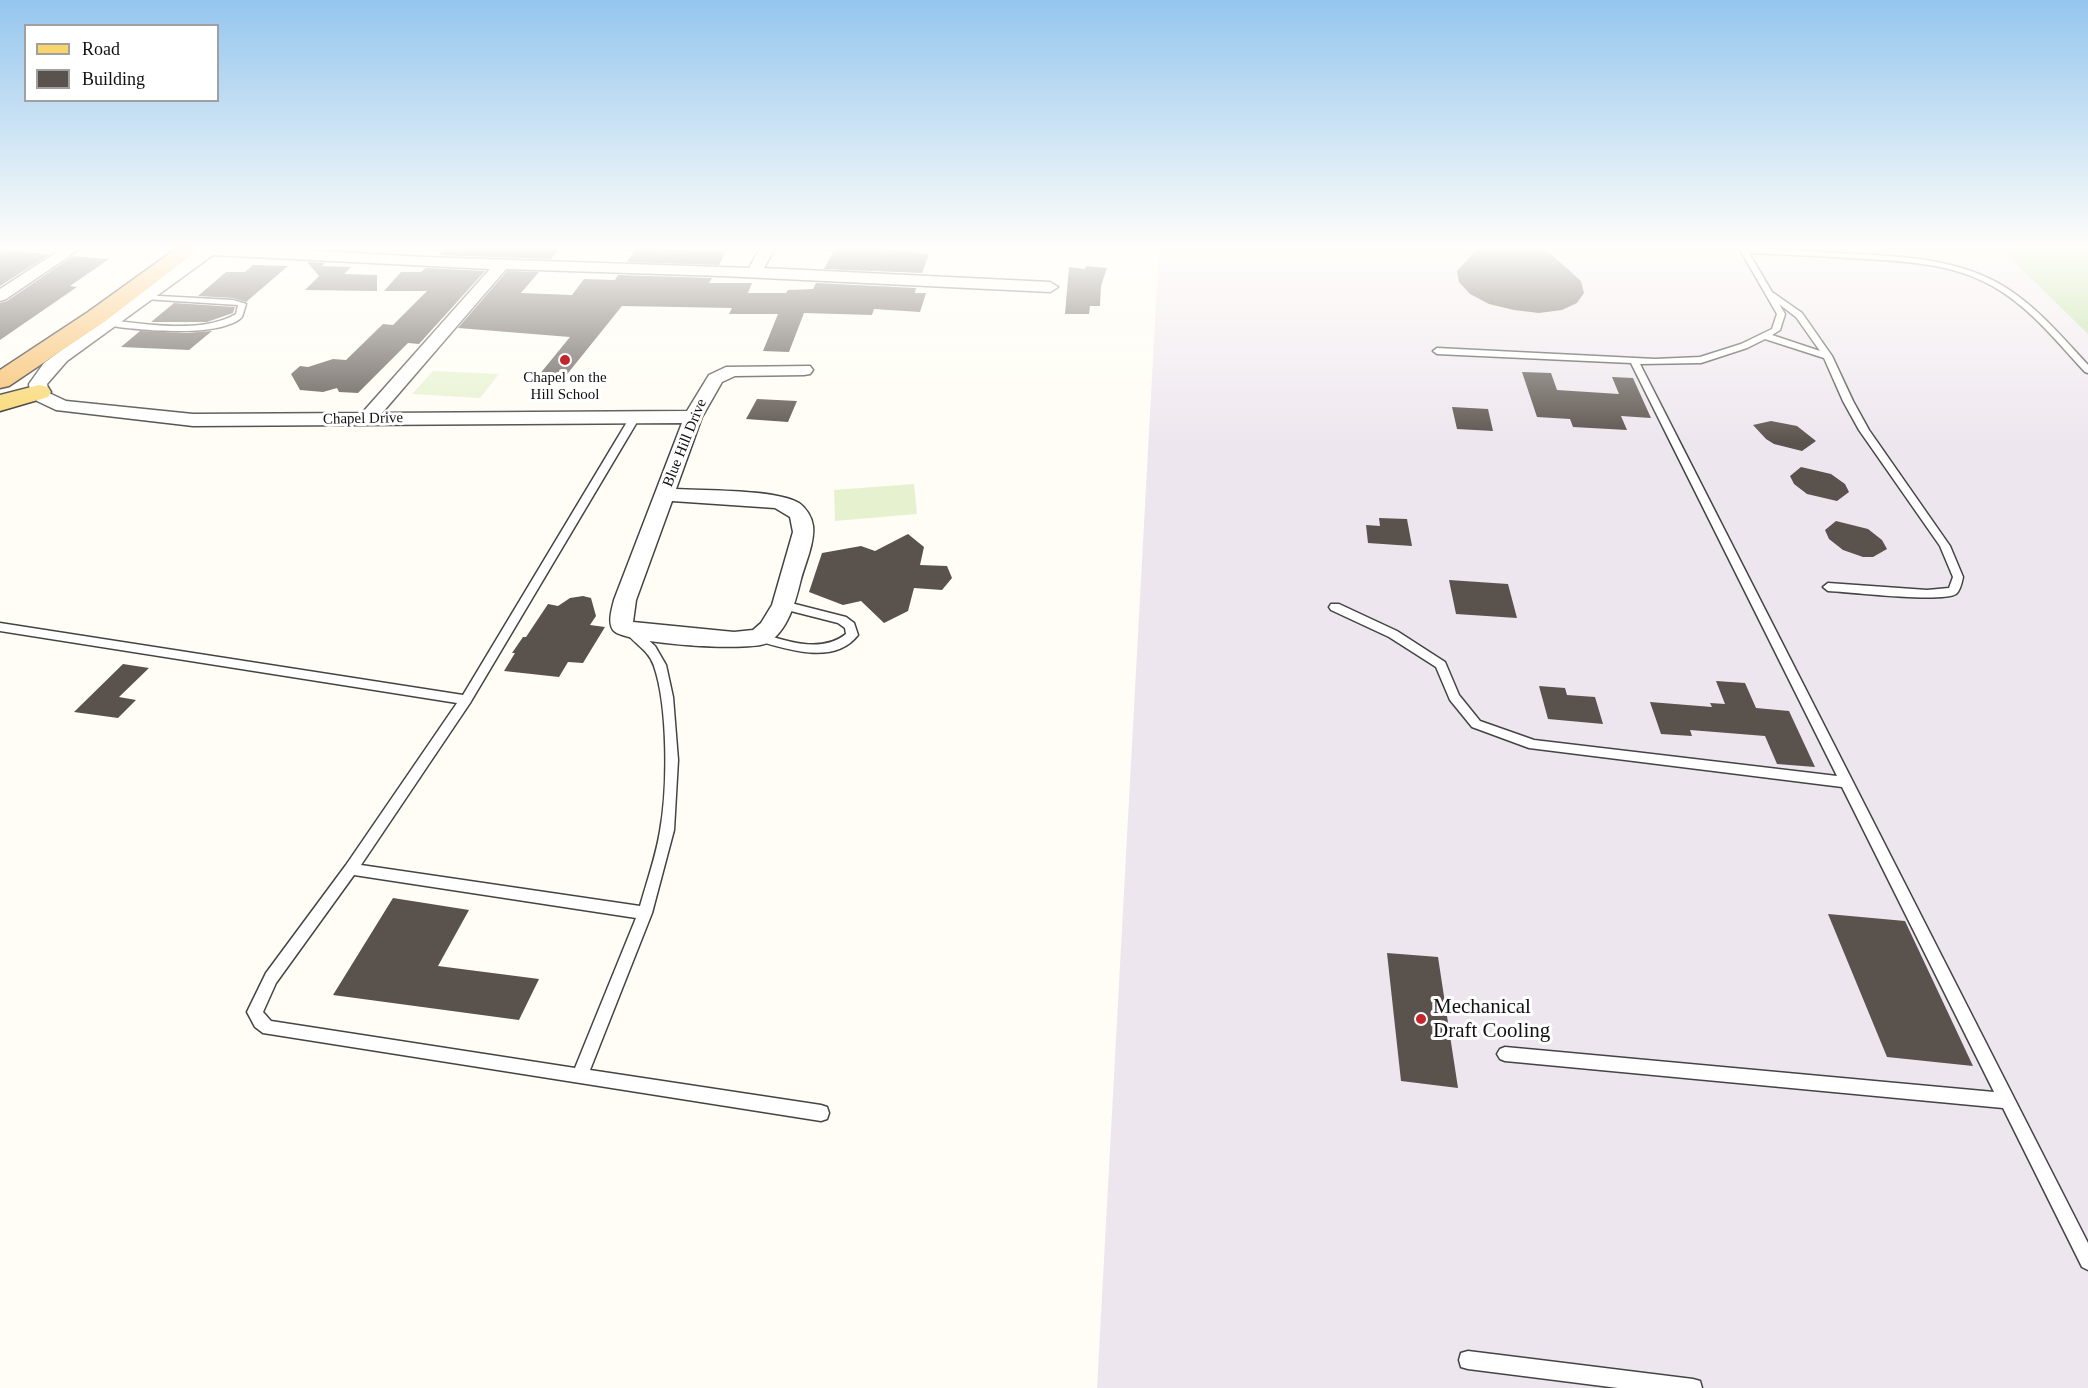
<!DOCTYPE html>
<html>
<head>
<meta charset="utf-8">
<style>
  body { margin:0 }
  #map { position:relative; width:2088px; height:1388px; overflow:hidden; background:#fffdf5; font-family:Georgia,serif }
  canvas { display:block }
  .legend { position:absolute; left:24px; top:24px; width:195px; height:78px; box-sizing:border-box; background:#fff; border:2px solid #a0a0a0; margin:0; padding:8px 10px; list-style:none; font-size:18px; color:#111 }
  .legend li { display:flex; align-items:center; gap:12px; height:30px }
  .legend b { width:30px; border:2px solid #a0a0a0 }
</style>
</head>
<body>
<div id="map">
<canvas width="2088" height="1388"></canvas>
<ul class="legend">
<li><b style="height:8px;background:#f9d66b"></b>Road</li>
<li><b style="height:16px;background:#5a524d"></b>Building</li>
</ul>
</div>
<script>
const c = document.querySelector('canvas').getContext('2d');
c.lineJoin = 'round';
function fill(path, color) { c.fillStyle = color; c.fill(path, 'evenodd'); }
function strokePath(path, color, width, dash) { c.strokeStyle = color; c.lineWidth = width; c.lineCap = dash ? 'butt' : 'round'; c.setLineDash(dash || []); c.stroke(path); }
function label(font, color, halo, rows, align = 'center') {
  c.font = font + ' Georgia,serif'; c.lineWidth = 6; c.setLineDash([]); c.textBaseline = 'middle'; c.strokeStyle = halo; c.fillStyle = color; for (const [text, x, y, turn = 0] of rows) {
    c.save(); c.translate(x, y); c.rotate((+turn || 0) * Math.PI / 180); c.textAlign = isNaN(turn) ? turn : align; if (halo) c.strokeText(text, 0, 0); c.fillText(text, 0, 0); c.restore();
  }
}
fill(new Path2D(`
  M1159 248H2088V1388H1097Z`), '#eee6ef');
fill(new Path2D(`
  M1971 248H2084L2088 252V334L2003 251Z`), '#b9dc9c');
fill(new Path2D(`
  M433 371 499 374 480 398 412 394Z
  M914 484 917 514 835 521 834 490Z`), '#e6f2cf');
fill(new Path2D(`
  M0 248 24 252 50 254 0 286Z
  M446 248H560L551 259 439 255Z
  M636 248 714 251 726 252 719 265 627 262Z
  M835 248H877L929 254 922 273 824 269Z
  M1478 248H1544L1581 281 1584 293 1577 303 1562 310 1539 313 1514 310 1489 304 1470 294 1459 282 1457 271Z
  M73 256 109 259 70 286 77 287 0 340V303L7 301Z
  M307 262 325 263 322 266 351 267 344 274 377 275V291L305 290 319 276Z
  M253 265 288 266 246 302 233 298 198 296 226 272H245Z
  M1086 266 1107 268 1101 286 1100 306H1090L1089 314H1065L1069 267 1085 269Z
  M426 268 485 271 419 344 408 343 358 393 339 392 337 388 323 392 300 390 291 374 300 366 308 367 333 359 346 360 383 324 393 325 427 291H384L401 272H421Z
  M507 271 539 272 521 293 572 295 584 279 615 280 618 275 712 278 709 283H752L748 293H786L788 290 813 289 816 283 916 288 915 293H926L920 312 874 309 872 315 804 313 789 352 763 351 778 314H729L732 308 622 306 560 383 534 381 570 337 458 328Z
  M174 303 235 307 233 313 207 322H151Z
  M140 331 186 333 212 331 189 350 121 347Z
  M1522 372 1551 373 1557 390 1619 394 1612 377 1633 378 1651 418 1621 416 1627 430 1573 427 1570 419 1537 417Z
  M757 399 797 401 788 422 746 419Z
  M1452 407 1488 409 1493 431 1457 429Z
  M1771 421 1797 426 1816 441 1802 451 1774 444 1766 439 1753 425Z
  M1801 467 1831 474 1845 484 1849 492 1837 501 1807 494 1794 484 1790 476Z
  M1379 518 1407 519 1412 546 1368 543 1366 525 1380 526Z
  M1836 521 1868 529 1882 540 1887 549 1873 557H1863L1843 550 1829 539 1825 530Z
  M908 534 924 547 920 565 947 566 952 578 942 590 914 588 908 611 884 623 861 601 843 605 809 592 822 553 861 546 875 551Z
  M1449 580 1508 584 1517 618 1456 614Z
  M583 596 591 598 596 616 590 625 605 627 583 663 568 662 559 677 504 671 515 653H512L523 637H526L548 604 558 606 570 598Z
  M123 664 149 668 119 697 136 700 118 718 74 712Z
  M1716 681 1745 683 1756 708 1789 711 1815 767 1777 764 1765 736 1690 730 1692 736 1661 734 1650 702 1712 707 1710 703 1725 704Z
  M1539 686 1565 688 1567 695 1595 697 1603 724 1548 719Z
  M393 898 469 910 438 966 539 979 519 1020 333 995Z
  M1828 914 1905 921 1973 1066 1887 1057Z
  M1387 953 1438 957 1458 1088 1401 1081Z`), '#5a524d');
const service = new Path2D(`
  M1739 248C1772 248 1804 251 1836 253 1893 256 1954 256 2005 287 2037 307 2062 337 2088 365V373L2085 372C2058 343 2033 311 1999 290 1955 262 1901 261 1850 258 1816 256 1783 254 1749 253L1772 292 1802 313 1832 356 1853 401 1869 430 1950 546 1963 577C1962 582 1960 591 1956 594 1941 603 1850 592 1828 591L1823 587 1828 583 1927 590 1949 588 1953 577 1940 546 1859 430 1843 401 1824 358 1765 339 1747 348 1701 363 1640 364 2088 1243V1270L2082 1267 2003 1108 1505 1061 1500 1059 1497 1054 1500 1049 1505 1047 1994 1092 1842 787 1529 748 1472 727 1450 700 1436 667 1389 637 1331 610 1329 607 1331 604H1339L1397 631 1445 662 1459 695 1480 721 1534 740 1837 776 1631 363 1437 354 1433 351 1437 348 1655 359 1700 357 1741 344 1772 329 1777 314ZM1779 304 1796 317 1820 351 1772 335 1780 330 1785 314Z
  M141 295 233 300 246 304 242 317C239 320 234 323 230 324 203 336 135 330 105 325V321L108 320C146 324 202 334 236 314L238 305 144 299 140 297Z
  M635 414 640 417 470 703 361 865 640 906C647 881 656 856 660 831 668 789 668 706 654 666 649 650 634 644 625 631L631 627 635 628 655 646 666 665 673 697 678 760 674 830 652 913 590 1070 821 1105 827 1107 829 1113 827 1119 821 1121 263 1033 255 1027 247 1012 266 973 346 865 457 703 0 631V623L463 695 630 417ZM354 875 636 918 575 1068 271 1021 263 1012 276 983Z
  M783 601 846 617 854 623 858 635C834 666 786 649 755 640L753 637 759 633C787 641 821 654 846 634L845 628 838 623 779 608 777 605 779 602Z
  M1468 1351 1693 1379 1700 1381 1702 1388H1618L1468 1369 1461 1367 1459 1360 1461 1353Z`);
const minor = new Path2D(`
  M63 248H81L6 299 0 301V289Z
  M201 248H264L425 257 749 268 760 248H775L764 268 1050 282 1058 287 1050 292 722 276 506 269 382 413 687 411 709 375 726 367 810 366 813 370 810 374 804 375 735 376 722 382 702 417 676 489C706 491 775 489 799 503 806 508 812 517 813 526 815 542 805 564 801 579 796 600 788 632 767 643 750 652 627 644 614 631 607 623 612 609 614 600L682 423 193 426 56 410 37 401 30 392 29 384 44 363ZM213 255 490 269 362 413 193 414 66 401 49 393 47 384 67 361ZM672 501 775 508 790 517 793 532 772 605 761 623 753 630 734 632 633 622 636 600Z`);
const primary = new Path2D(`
  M39 385 48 387 51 392 48 397 0 411V395Z`);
const trunk = new Path2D(`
  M177 248H201L104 322 9 386 0 388V370L88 312Z`);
strokePath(service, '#444', 3);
strokePath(minor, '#444', 3);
strokePath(primary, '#222', 3);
strokePath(trunk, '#222', 3);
fill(service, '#fff');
fill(minor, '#fff');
fill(primary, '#f9d66b');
fill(trunk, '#f7bc64');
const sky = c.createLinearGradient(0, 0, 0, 443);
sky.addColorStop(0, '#95c6ee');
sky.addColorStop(0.56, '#fffefa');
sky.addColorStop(1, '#fffefa00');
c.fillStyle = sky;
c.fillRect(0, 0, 2088, 443);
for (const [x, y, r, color] of [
  [565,360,6,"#c4262e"],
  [1421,1019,6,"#c4262e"]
]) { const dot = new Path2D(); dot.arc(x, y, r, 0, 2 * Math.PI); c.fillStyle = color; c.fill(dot); strokePath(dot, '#fff', 2); }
label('15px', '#111', '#fff', [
  ["Chapel on the",565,378],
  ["Hill School",565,395]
]);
label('15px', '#111', '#fff', [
  ["Chapel Drive",363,419,-1],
  ["Blue Hill Drive",685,443,-68]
]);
label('21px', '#111', '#fff', [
  ["Mechanical",1433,1007],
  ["Draft Cooling",1433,1031]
], 'left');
</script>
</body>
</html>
